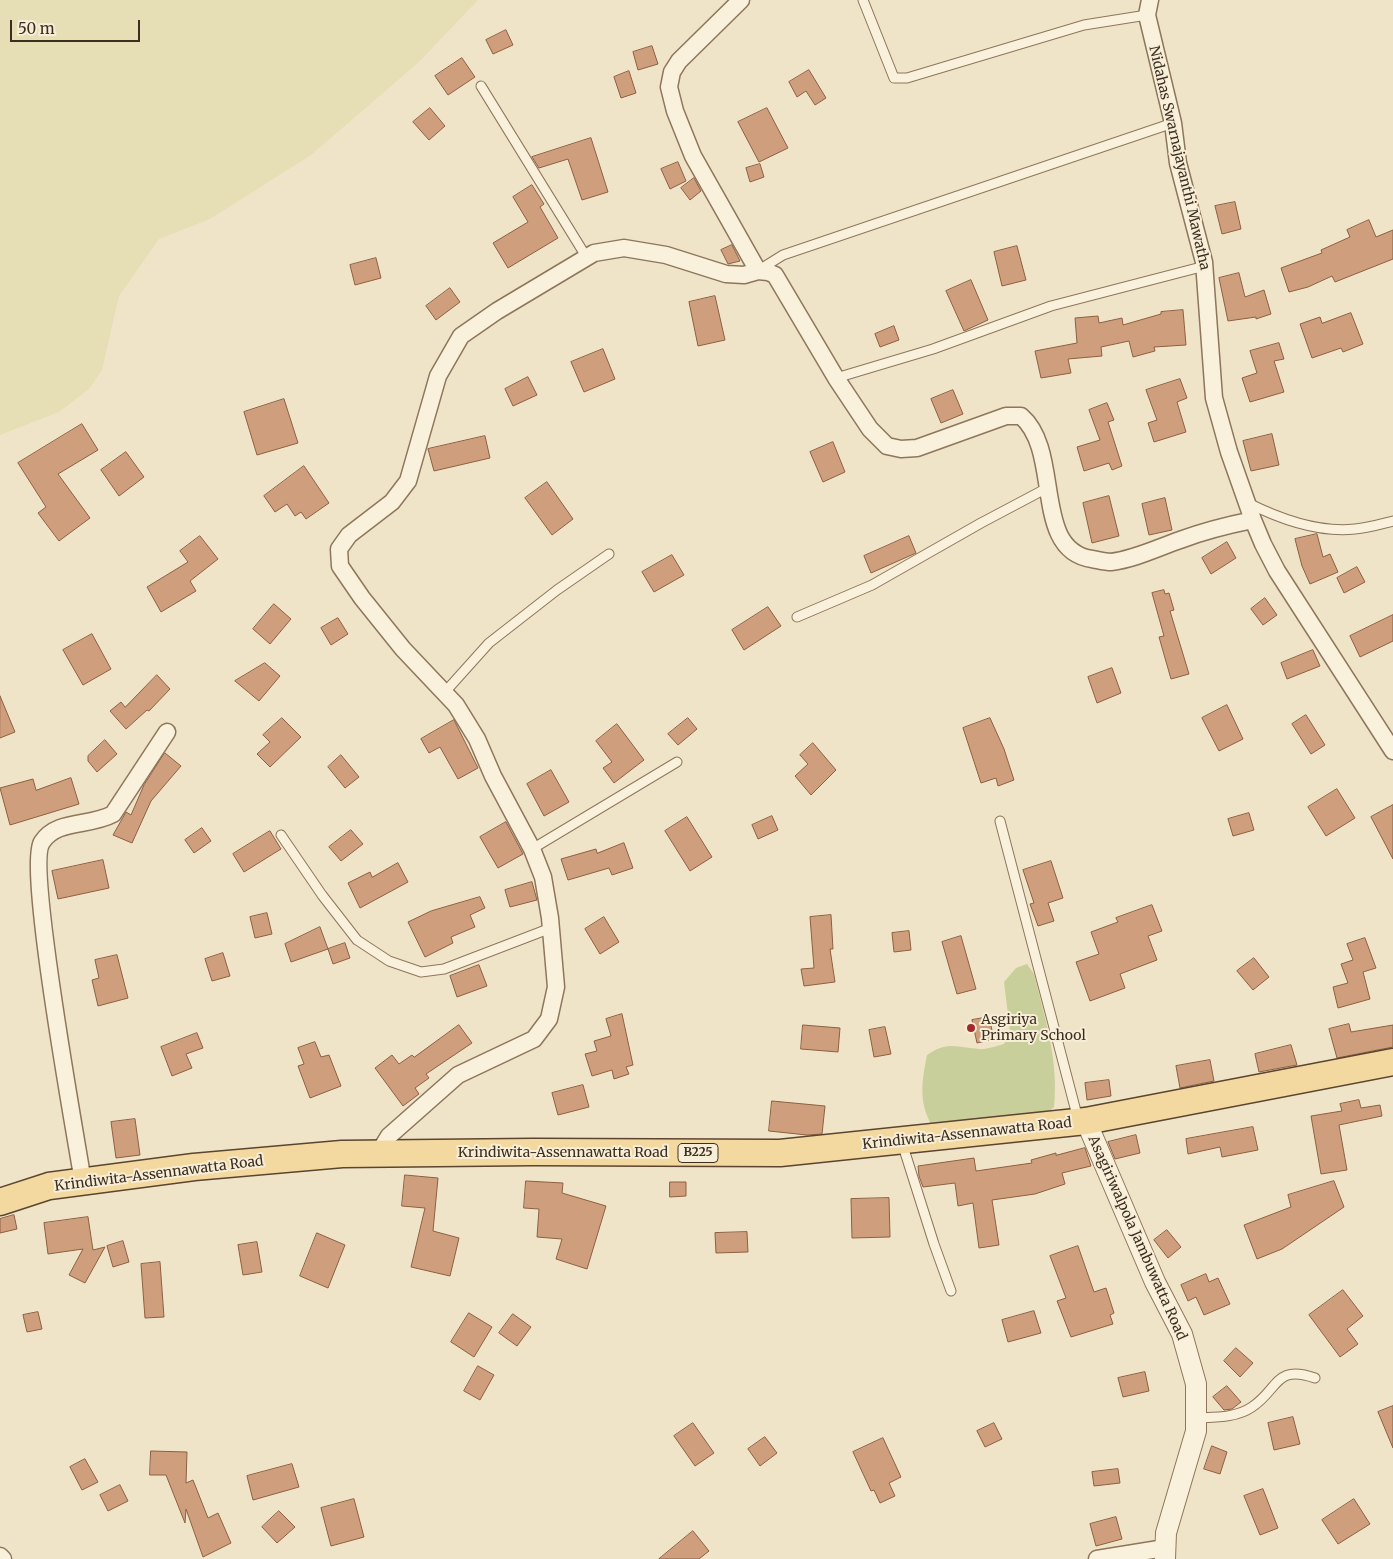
<!DOCTYPE html>
<html>
<head>
<meta charset="utf-8">
<style>
  body { margin:0 }
  #map { position:relative; width:1393px; height:1559px; overflow:hidden; background:#f0e4c8; font-family:Merriweather,serif }
  canvas { display:block }
  .scale { position:absolute; left:10px; top:20px; width:130px; height:22px; box-sizing:border-box; border:2px solid #3d2e20; border-top:0; padding-left:6px; font-size:15px; line-height:18px; white-space:nowrap; color:#3d2e20; -webkit-text-stroke:4px #f7eed8; paint-order:stroke }
</style>
</head>
<body>
<div id="map">
<canvas width="1393" height="1559"></canvas>
<div class="scale">50 m</div>
</div>
<script>
const c = document.querySelector('canvas').getContext('2d');
c.lineJoin = 'round';
function fill(path, color) { c.fillStyle = color; c.fill(path, 'evenodd'); }
function strokePath(path, color, width, dash) { c.strokeStyle = color; c.lineWidth = width; c.lineCap = dash ? 'butt' : 'round'; c.setLineDash(dash || []); c.stroke(path); }
function label(font, color, halo, rows, align = 'center') {
  c.font = font + ' Merriweather,serif'; c.lineWidth = 4; c.setLineDash([]); c.textBaseline = 'middle'; c.strokeStyle = halo; c.fillStyle = color; for (const [text, x, y, turn = 0] of rows) {
    c.save(); c.translate(x, y); c.rotate((+turn || 0) * Math.PI / 180); c.textAlign = isNaN(turn) ? turn : align; if (halo) c.strokeText(text, 0, 0); c.fillText(text, 0, 0); c.restore();
  }
}
fill(new Path2D(`
  M0 0H478L419 62 311 155 210 219 159 239 119 296 102 370 89 389 59 412 0 435Z`), '#e6deb5');
fill(new Path2D(`
  M1027 964 1034 974C1045 1018 1059 1062 1054 1107L1044 1116 932 1126C918 1101 922 1081 927 1055 949 1039 960 1049 984 1049 990 1048 997 1046 1004 1044L1010 1031 1004 982 1016 968Z`), '#c9cf9b');
const building = new Path2D(`
  M506 30 513 45 493 54 486 40Z
  M652 46 658 64 638 70 633 52Z
  M462 58 475 77 448 95 435 76Z
  M809 70 826 98 815 105 806 91 797 97 789 82Z
  M629 71 636 93 621 98 614 77Z
  M430 108 445 126 429 140 413 122Z
  M767 108 788 148 759 162 738 122Z
  M591 138 608 192 582 200 568 159 539 168 532 157Z
  M678 162 686 181 670 189 661 169Z
  M760 164 764 177 750 182 746 168Z
  M694 178 701 191 690 200 681 188Z
  M532 185 544 204 540 207 558 238 508 268 493 243 528 222 513 197Z
  M1235 202 1241 229 1222 234 1215 206Z
  M1369 220 1376 237 1393 230V259L1335 282 1332 276 1308 287 1289 292 1281 268 1322 253 1321 250 1350 237 1347 230Z
  M732 245 740 261 728 264 721 250Z
  M1017 246 1026 280 1002 286 994 252Z
  M376 258 381 278 355 285 350 265Z
  M1239 273 1245 297 1264 290 1271 314 1256 319V317L1228 321 1219 278Z
  M971 280 988 320 964 331 946 291Z
  M450 288 460 302 436 320 426 306Z
  M715 296 725 340 698 346 689 302Z
  M1183 310 1186 345 1154 347 1155 351 1133 357 1129 341 1101 347 1102 356 1068 359 1071 373 1041 378 1035 351 1077 343 1075 318 1098 316 1099 323 1122 318 1123 325 1161 314V312Z
  M1351 313 1363 344 1343 352 1341 348 1312 358 1300 324 1320 317 1322 323Z
  M894 326 899 340 880 347 875 334Z
  M1279 343 1284 359 1274 361 1284 392 1250 402 1242 378 1257 373 1250 351Z
  M603 349 615 379 584 392 571 362Z
  M528 377 537 395 513 406 505 389Z
  M1180 379 1187 398 1177 402 1186 432 1154 442 1148 423 1157 420 1146 390Z
  M953 390 963 414 941 423 931 399Z
  M284 399 298 443 257 455 244 412Z
  M1107 403 1114 420 1108 422 1122 466 1112 470 1109 463 1084 471 1077 447 1100 440 1089 410Z
  M82 424 98 450 58 474 90 518 59 541 38 513 46 507 18 463Z
  M1272 434 1279 465 1251 471 1243 441Z
  M485 436 490 458 434 471 428 449Z
  M833 442 845 472 823 482 810 452Z
  M126 452 144 477 119 496 101 470Z
  M304 466 329 503 306 519 301 512 295 516 287 504 275 512 264 496Z
  M547 482 573 519 552 535 525 498Z
  M1109 496 1119 536 1092 543 1083 503Z
  M1165 498 1172 530 1149 535 1142 504Z
  M1317 534 1323 557 1330 554 1338 572 1310 584 1302 566 1295 539Z
  M200 536 218 559 190 581 196 591 161 612 147 587 188 562 180 551Z
  M909 536 916 553 871 573 864 556Z
  M1227 542 1236 558 1211 574 1202 558Z
  M672 555 684 575 654 592 642 572Z
  M1357 567 1365 582 1344 593 1337 578Z
  M1164 590 1165 594 1169 593 1174 610 1170 611 1189 674 1171 679 1159 637 1164 636 1152 593Z
  M1265 598 1277 615 1263 625 1251 609Z
  M274 604 291 619 270 644 253 629Z
  M768 607 781 626 744 650 732 630Z
  M1393 615V641L1360 657 1350 636Z
  M338 618 348 634 331 645 321 628Z
  M92 634 111 669 83 685 63 650Z
  M1313 650 1320 666 1287 679 1281 663Z
  M265 663 280 676 259 701 235 681Z
  M1112 668 1121 693 1097 703 1088 677Z
  M157 675 170 689 149 711 147 710 126 729 110 711 121 702 125 707Z
  M0 696 15 732 0 738Z
  M1227 705 1243 739 1219 751 1202 718Z
  M1306 715 1325 745 1311 754 1292 724Z
  M282 718 301 737 270 767 257 754 270 742 263 735Z
  M688 718 697 729 678 745 668 734Z
  M990 718 1004 749 1014 780 998 786 996 778 981 783 963 728Z
  M454 720 478 768 458 779 440 747 429 753 421 739Z
  M617 724 644 760 614 783 603 768 612 762 596 741Z
  M105 740 117 754 97 772 88 761V756Z
  M813 743 836 770 811 795 795 776 808 764 800 755Z
  M165 753 181 766 151 801 132 843 113 835 126 812 131 815 144 785Z
  M341 755 359 777 345 788 328 767Z
  M551 770 569 802 544 816 527 784Z
  M71 778 79 804 10 825 0 788 33 779 36 790Z
  M1337 789 1355 818 1326 836 1308 807Z
  M1393 805V859L1371 817Z
  M1249 813 1254 830 1233 836 1228 819Z
  M772 816 778 830 758 839 752 825Z
  M687 817 712 857 690 871 665 831Z
  M506 822 523 854 498 868 480 837Z
  M202 828 211 841 194 853 185 840Z
  M351 830 363 844 341 861 329 847Z
  M270 831 281 849 244 872 233 854Z
  M624 843 633 868 612 875 609 868 568 880 561 859 596 849 597 853Z
  M103 860 109 888 58 899 52 871Z
  M1051 861 1063 898 1048 903 1054 921 1038 926 1030 904 1034 903 1023 870Z
  M398 863 408 882 360 908 348 883 370 872 372 877Z
  M532 882 537 900 510 907 505 890Z
  M480 897 485 908 470 915 475 927 451 937 453 943 425 957 408 922 431 911Z
  M1152 905 1162 931 1148 936 1157 960 1120 974 1125 988 1090 1001 1076 962 1099 954 1091 932 1118 922 1116 918Z
  M267 913 272 934 255 938 250 917Z
  M831 915 833 949H830L835 982 804 986 801 969 814 968 810 917Z
  M604 917 619 942 600 954 585 929Z
  M320 927 328 949 291 962 285 944Z
  M909 931 911 950 894 952 892 933Z
  M961 936 976 989 957 994 942 942Z
  M1365 938 1376 968 1363 972 1370 999 1338 1008 1333 987 1348 983 1341 964 1353 960 1347 944Z
  M345 943 350 958 333 964 328 949Z
  M223 953 230 976 212 981 205 959Z
  M117 955 128 998 98 1006 92 980 99 978 95 960Z
  M1254 958 1269 977 1253 990 1237 971Z
  M479 965 487 986 457 997 450 976Z
  M622 1014 633 1065 626 1067 629 1074 614 1079 612 1070 592 1076 585 1054 597 1051 594 1041 611 1036 606 1019Z
  M989 1017 994 1039 977 1043 972 1020Z
  M1349 1024 1351 1032 1393 1025V1047L1337 1058 1329 1029Z
  M459 1025 472 1043 426 1074 429 1078 415 1088 419 1094 403 1106 375 1068 392 1055 399 1064 412 1055 414 1057Z
  M803 1025 840 1028 838 1052 801 1049Z
  M885 1027 891 1054 874 1057 869 1030Z
  M197 1033 203 1048 186 1054 192 1068 172 1076 161 1047Z
  M315 1042 321 1057 329 1055 341 1086 310 1098 298 1066 304 1064 298 1048Z
  M1291 1045 1297 1065 1259 1072 1255 1054Z
  M1210 1060 1214 1081 1180 1088 1176 1066Z
  M1109 1080 1111 1096 1087 1100 1085 1083Z
  M583 1085 589 1107 558 1115 552 1093Z
  M1359 1100 1361 1108 1380 1105 1382 1116 1339 1125 1347 1170 1321 1174 1311 1116 1342 1111 1340 1104Z
  M772 1101 825 1106 822 1134 807 1135 769 1131Z
  M135 1119 140 1155 116 1158 111 1122Z
  M1253 1127 1258 1150 1222 1157 1220 1147 1188 1154 1186 1139Z
  M1136 1135 1140 1153 1115 1159 1108 1142Z
  M1085 1148 1091 1166 1062 1173 1065 1184 1035 1194 992 1200 999 1245 979 1248 973 1203 958 1206 955 1183 923 1187 919 1176 918 1166 974 1158 976 1171 1032 1163 1031 1160 1056 1153V1155Z
  M405 1175 438 1178 433 1231 459 1238 450 1276 411 1267 425 1208 402 1206Z
  M526 1181 563 1183 562 1193 606 1206 587 1269 556 1259 562 1239 537 1237 539 1209 524 1208Z
  M1334 1181 1344 1207 1282 1249 1257 1259 1244 1225 1291 1207 1288 1195Z
  M670 1182H686V1196L670 1197Z
  M889 1198 890 1237 852 1238 851 1199Z
  M14 1215 17 1229 0 1233V1219Z
  M88 1217 93 1250 105 1247 85 1283 69 1275 83 1249 48 1254 44 1223Z
  M1167 1230 1181 1247 1168 1258 1154 1240Z
  M747 1232 748 1252 716 1253 715 1233Z
  M317 1233 345 1245 328 1288 300 1276Z
  M123 1241 129 1262 113 1267 107 1246Z
  M257 1242 262 1272 243 1275 238 1245Z
  M1078 1246 1094 1292 1106 1288 1114 1313 1110 1315 1113 1324 1071 1337 1057 1301 1066 1298 1050 1256Z
  M160 1262 164 1317 145 1318 141 1264Z
  M1206 1274 1209 1282 1218 1278 1230 1304 1204 1315 1196 1297 1188 1301 1181 1285Z
  M1343 1290 1363 1316 1347 1329 1358 1344 1340 1357 1309 1315Z
  M1034 1311 1041 1333 1008 1342 1002 1320Z
  M38 1312 42 1329 27 1332 23 1315Z
  M469 1313 492 1327 474 1357 451 1342Z
  M513 1314 531 1327 517 1346 499 1333Z
  M1236 1348 1253 1363 1240 1377 1224 1361Z
  M478 1366 494 1375 480 1400 464 1391Z
  M1145 1372 1149 1391 1123 1397 1118 1378Z
  M1227 1386 1241 1402 1232 1409 1224 1410 1213 1397Z
  M1393 1406V1448L1378 1412Z
  M1293 1417 1300 1444 1274 1450 1268 1423Z
  M693 1423 714 1453 695 1466 674 1436Z
  M994 1423 1002 1439 985 1447 977 1431Z
  M765 1437 777 1453 760 1466 748 1449Z
  M883 1438 901 1477 889 1483 895 1496 880 1503 874 1490 871 1491 853 1452Z
  M1212 1446 1227 1452 1220 1474 1204 1469Z
  M151 1451 187 1452 186 1483 193 1480 208 1518 218 1513 231 1543 203 1557 186 1509 185 1523 166 1475H150Z
  M85 1459 98 1482 82 1490 70 1467Z
  M292 1464 299 1487 253 1500 247 1476Z
  M1118 1469 1120 1483 1094 1486 1092 1472Z
  M120 1485 128 1501 108 1511 100 1495Z
  M1263 1489 1278 1528 1260 1535 1244 1496Z
  M354 1499 364 1537 331 1546 321 1508Z
  M1354 1499 1370 1524 1338 1544 1322 1520Z
  M279 1511 295 1527 277 1543 262 1527Z
  M1116 1517 1122 1539 1096 1546 1090 1524Z
  M693 1531 709 1551 699 1559H659Z`);
fill(building, '#cf9f7d');
strokePath(building, '#8d5f41', 1);
const service = new Path2D(`
  M863 0 894 78H907L1084 25 1147 15
  M481 86 587 258
  M759 270 783 255 1173 123
  M836 378 933 349 1051 306 1205 266
  M1248 503C1280 519 1319 533 1355 529 1368 528 1381 524 1393 521
  M797 617 872 585 981 523 1049 487
  M445 692 489 643 557 590 609 554
  M1000 821 1078 1119
  M281 835 322 895 357 940 389 961 421 972 444 969 551 928
  M532 849 677 762
  M902 1143 934 1244 951 1291
  M1196 1418C1215 1417 1236 1418 1252 1407 1279 1389 1275 1364 1315 1378`);
const minor = new Path2D(`
  M741 0 679 61 672 72 669 87 675 111 693 156 758 271
  M1150 0 1147 15 1173 123 1178 163 1204 262 1214 398 1229 452 1253 520 1263 544 1277 571 1393 751
  M378 1154 389 1136 458 1075 534 1039 549 1019 556 987 550 918 543 877 532 849 493 776 477 739 456 705 403 649 362 598 340 566 339 549 349 535 392 502 408 481 438 376 461 336 497 311 594 253 624 248 666 255 726 274 744 275 758 271 768 272 775 275 836 378 870 429 887 446 901 449 917 448 1006 416H1021C1063 452 1031 550 1092 559 1098 560 1105 562 1111 562 1135 559 1157 548 1180 540 1204 531 1228 525 1253 520
  M83 1182C76 1137 26 866 42 842 57 819 89 827 113 814L167 732
  M0 1556 3 1559
  M1097 1559 1165 1548`);
const tertiary = new Path2D(`
  M1086 1121 1155 1282 1182 1334 1196 1384V1431L1166 1533 1165 1559`);
const primary = new Path2D(`
  M0 1202 49 1186 194 1167 342 1154 533 1152 780 1153 1086 1121 1393 1062`);
strokePath(service, '#8d765c', 11);
strokePath(minor, '#8d765c', 19);
strokePath(tertiary, '#8d765c', 22);
strokePath(primary, '#5b4430', 29);
strokePath(service, '#faf1dc', 9);
strokePath(minor, '#faf1dc', 16);
strokePath(tertiary, '#faf1dc', 20);
strokePath(primary, '#f3d9a0', 26);
for (const [x, y, r, color] of [
  [971,1028,5,"#9e2a2b"]
]) { const dot = new Path2D(); dot.arc(x, y, r, 0, 2 * Math.PI); c.fillStyle = color; c.fill(dot); strokePath(dot, '#f7eed8', 2); }
for (const [x, y, w] of [
  [698,1153,40]
]) { const box = new Path2D(); box.roundRect(x - w / 2, y - 9.5, w, 19, 4); c.fillStyle = '#f7eed8'; c.fill(box); strokePath(box, '#3d2e20', 1); }
label('bold 12px', '#3d2e20', null, [
  ["B225",698,1153]
]);
label('14px', '#3d2e20', '#f7eed8', [
  ["Nidahas Swarnajayanthi Mawatha",1179,158,77],
  ["Krindiwita-Assennawatta Road",967,1134,-6],
  ["Krindiwita-Assennawatta Road",563,1153],
  ["Krindiwita-Assennawatta Road",159,1174,-7],
  ["Asagiriwalpola Jambuwatta Road",1137,1238,66]
]);
label('14px', '#3d2e20', '#f7eed8', [
  ["Asgiriya",981,1020],
  ["Primary School",981,1036]
], 'left');
</script>
</body>
</html>
